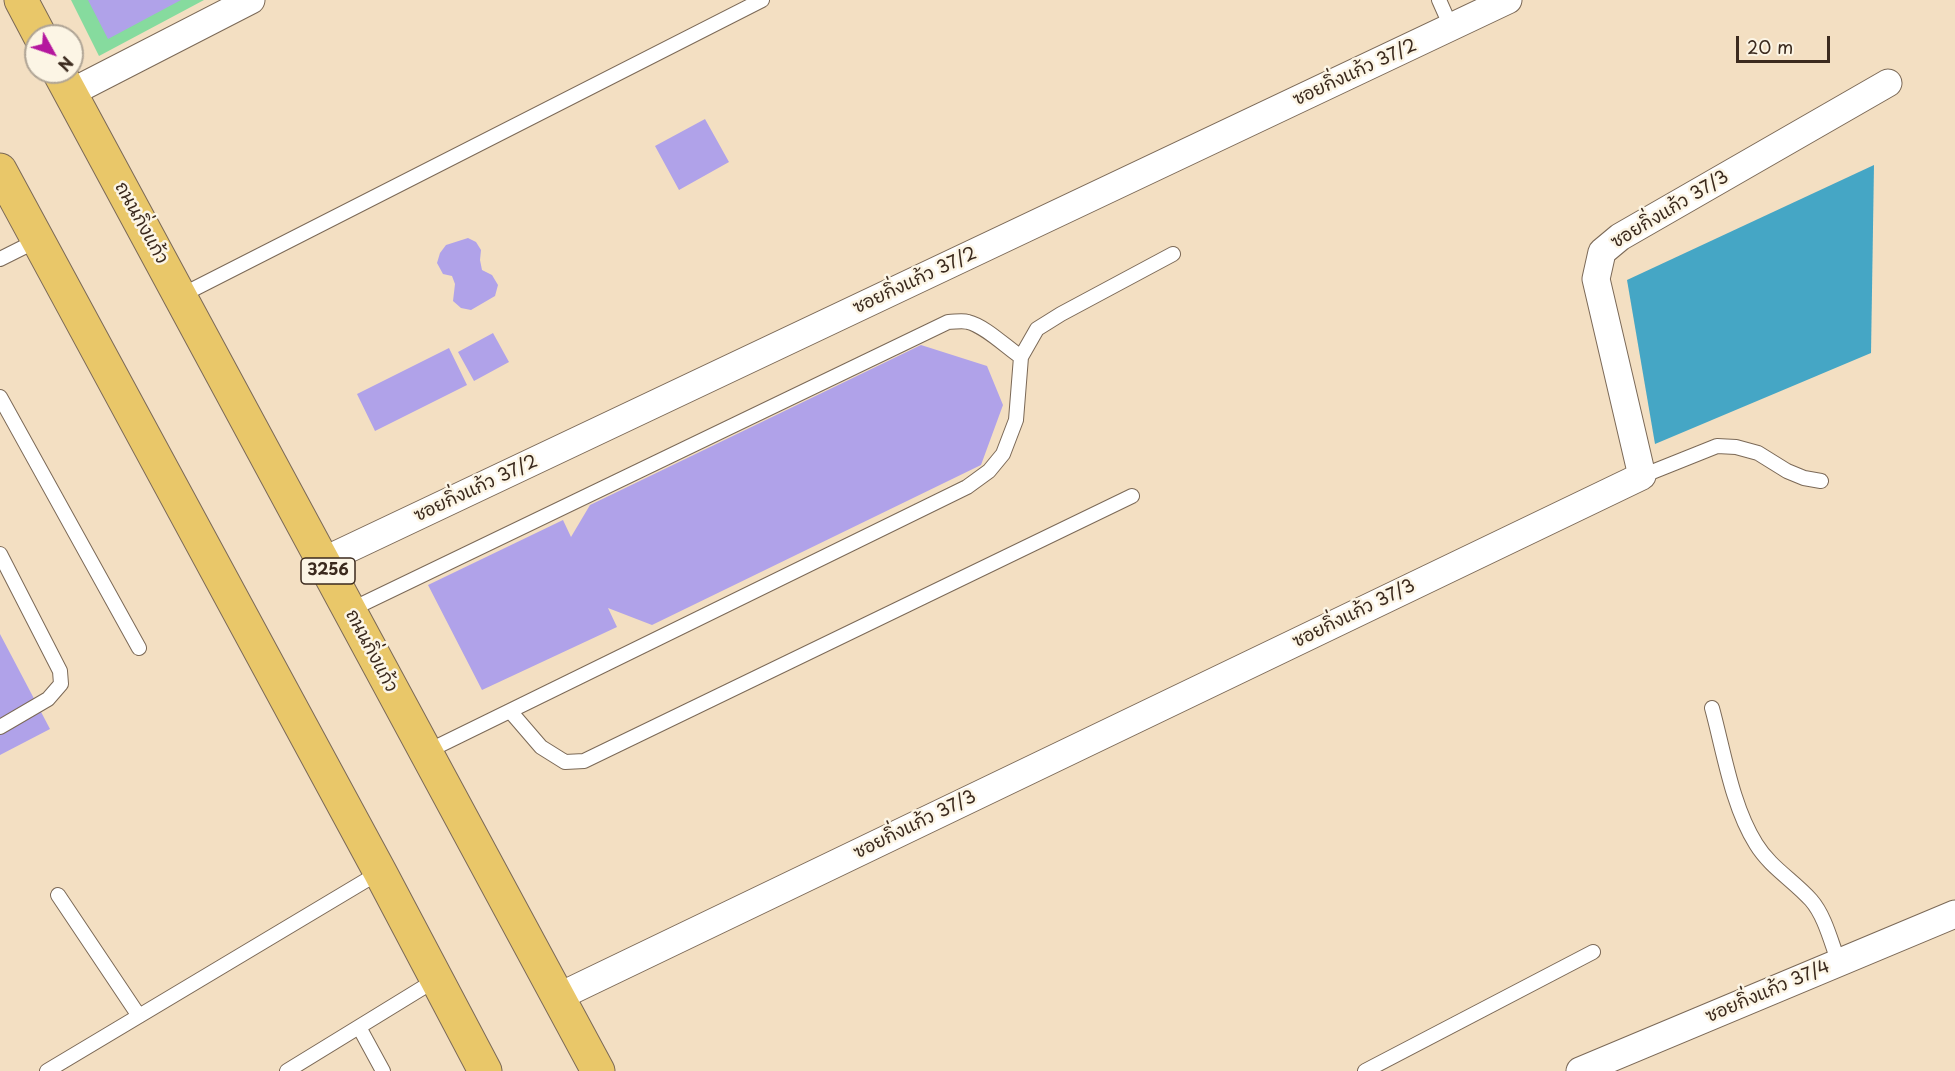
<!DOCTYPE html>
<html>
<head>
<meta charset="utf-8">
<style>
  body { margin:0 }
  #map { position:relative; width:1955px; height:1071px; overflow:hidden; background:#f3dfc2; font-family:"Playpen Sans",sans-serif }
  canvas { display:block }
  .north { position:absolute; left:24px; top:24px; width:60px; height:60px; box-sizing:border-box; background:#fcf5e5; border:2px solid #afa495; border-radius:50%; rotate:130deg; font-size:16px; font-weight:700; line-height:24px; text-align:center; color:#3b2a1e }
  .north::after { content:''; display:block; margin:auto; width:21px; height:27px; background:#b5179e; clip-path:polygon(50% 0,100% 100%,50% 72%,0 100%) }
  .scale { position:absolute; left:1736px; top:36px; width:94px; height:27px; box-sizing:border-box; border:3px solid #3b2a1e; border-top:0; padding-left:8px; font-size:18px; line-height:21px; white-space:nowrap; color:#3b2a1e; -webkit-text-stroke:4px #fcf5e5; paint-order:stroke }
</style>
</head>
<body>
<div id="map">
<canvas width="1955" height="1071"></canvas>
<div class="north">N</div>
<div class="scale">20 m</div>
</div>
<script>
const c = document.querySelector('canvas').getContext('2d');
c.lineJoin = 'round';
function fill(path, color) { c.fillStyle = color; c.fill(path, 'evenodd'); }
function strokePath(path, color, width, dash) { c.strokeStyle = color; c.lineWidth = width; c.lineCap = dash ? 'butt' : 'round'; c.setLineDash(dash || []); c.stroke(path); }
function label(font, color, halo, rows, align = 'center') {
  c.font = font + ' "Playpen Sans","Playpen Sans Thai",sans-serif'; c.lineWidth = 5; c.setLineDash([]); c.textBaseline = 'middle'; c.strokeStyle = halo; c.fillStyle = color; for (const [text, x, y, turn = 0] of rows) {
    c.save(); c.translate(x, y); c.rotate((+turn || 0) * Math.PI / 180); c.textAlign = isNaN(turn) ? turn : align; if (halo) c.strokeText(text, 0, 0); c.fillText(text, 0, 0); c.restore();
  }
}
fill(new Path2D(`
  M71 0H204L99 56Z`), '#86db9e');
fill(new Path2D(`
  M1874 165 1871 353 1655 444 1627 280Z`), '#45a6c5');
fill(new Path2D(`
  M88 0H181L108 39Z
  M705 119 729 162 679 190 655 146Z
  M468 238 476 242 481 250 480 260 482 270 492 275 498 285 495 296 471 310 461 308 453 301 455 284 452 276 443 274 437 263 440 253 446 245Z
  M493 333 509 362 474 381 458 352Z
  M921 345 987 366 1003 405 981 465 652 625 608 608 617 627 482 690 428 585 563 520 571 537 590 505Z
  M449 348 467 385 375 431 357 394Z
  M0 634 50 729 0 755Z`), '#b0a2e9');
const service = new Path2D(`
  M1439 0 1451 27
  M0 259 38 240
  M180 296 762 0
  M0 397 139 648
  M1642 476 1717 446 1736 447 1758 453 1787 471 1804 478 1821 481
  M0 554 60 671 61 684 48 699 0 727
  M350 610 948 322C955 322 962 320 968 322 985 326 1006 347 1021 357
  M1712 708C1724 752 1732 806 1756 844 1770 867 1793 880 1811 900 1825 916 1831 942 1839 963
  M510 711 541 747 565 762 584 761 1132 496
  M426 752 967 487 989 471 1003 454 1016 420 1021 357 1037 329 1061 314 1173 254
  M58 895 139 1016
  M359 1027 383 1071
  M47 1071 380 872
  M287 1071 437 979
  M1365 1071 1593 952`);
const minor = new Path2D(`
  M70 93 251 0
  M323 561 1508 0
  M558 997 1642 476 1596 279 1602 252 1620 237 1888 83
  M1580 1071 1955 914`);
const primary = new Path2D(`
  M21 0 40 36
  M59 72 598 1071
  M0 170 380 872 485 1071`);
strokePath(service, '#7b6957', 16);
strokePath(minor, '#7b6957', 29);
strokePath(primary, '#7b6957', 35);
strokePath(service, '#fff', 14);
strokePath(minor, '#fff', 27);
strokePath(primary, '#e9c769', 33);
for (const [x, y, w] of [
  [328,571,54]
]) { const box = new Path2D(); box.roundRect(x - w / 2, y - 13, w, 26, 4.5); c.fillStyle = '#fcf5e5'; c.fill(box); strokePath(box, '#3b2a1e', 1.5); }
label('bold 16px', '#3b2a1e', null, [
  ["3256",328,571]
]);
label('18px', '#3b2a1e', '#fcf5e5', [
  ["ซอยกิ่งแก้ว 37/2",1355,73,-25],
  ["ซอยกิ่งแก้ว 37/3",1670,210,-31],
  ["ถนนกิ่งแก้ว",141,223,61],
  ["ซอยกิ่งแก้ว 37/2",915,281,-25],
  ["ซอยกิ่งแก้ว 37/2",476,489,-25],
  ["ซอยกิ่งแก้ว 37/3",1354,614,-26],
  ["ถนนกิ่งแก้ว",371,651,62],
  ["ซอยกิ่งแก้ว 37/3",915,825,-26],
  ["ซอยกิ่งแก้ว 37/4",1768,992,-23]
]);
</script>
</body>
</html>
